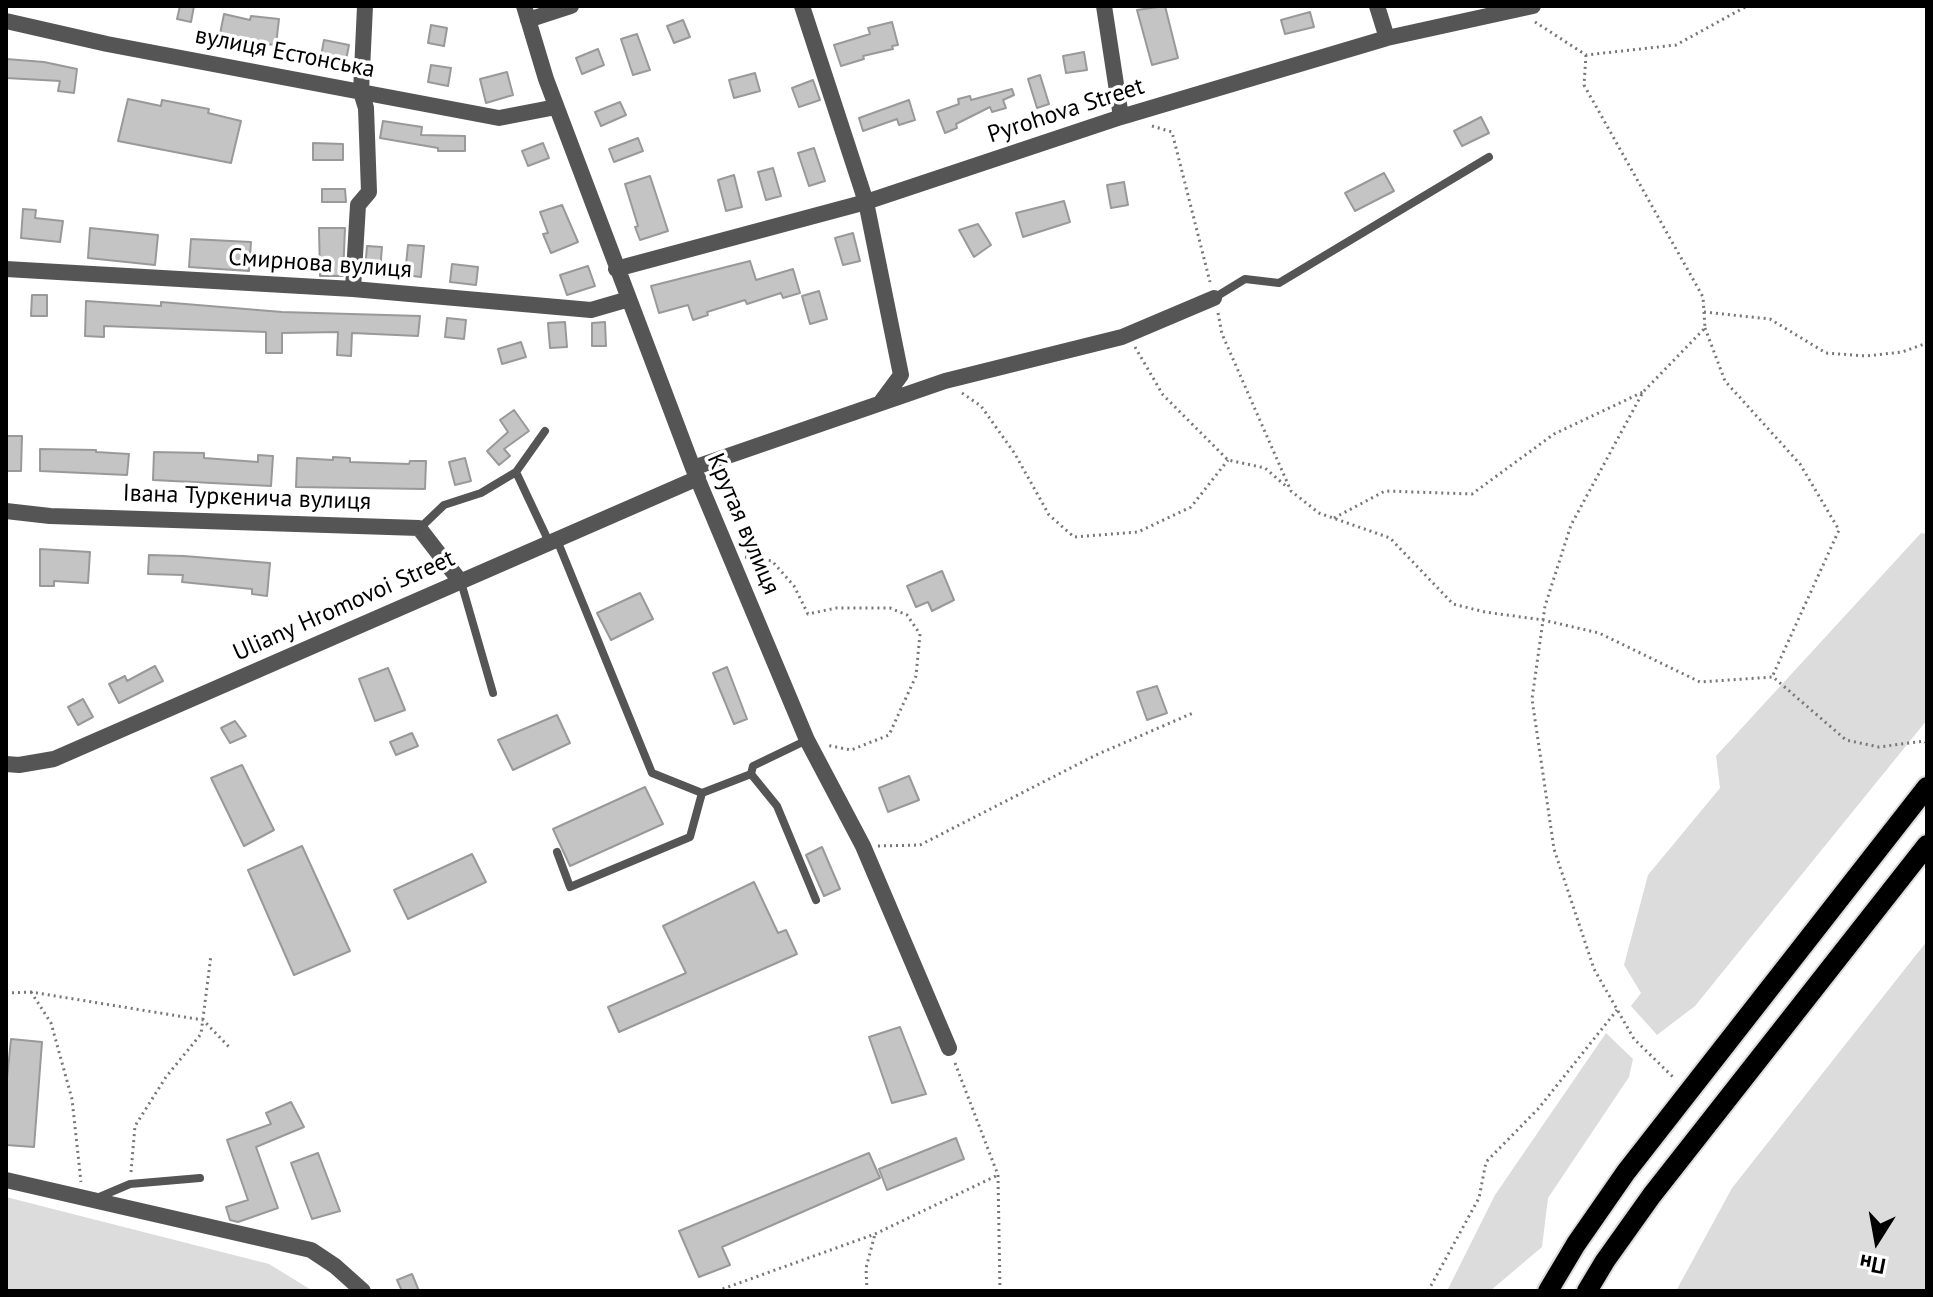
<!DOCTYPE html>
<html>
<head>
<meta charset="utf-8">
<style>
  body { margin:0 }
  #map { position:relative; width:1933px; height:1297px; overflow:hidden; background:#fff; font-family:"PT Sans",sans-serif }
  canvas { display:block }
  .frame { position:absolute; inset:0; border:8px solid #000; pointer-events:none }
  .north { position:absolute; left:1837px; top:1201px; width:80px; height:80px; -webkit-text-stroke:6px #fff; paint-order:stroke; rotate:191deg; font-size:22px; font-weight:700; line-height:32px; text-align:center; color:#000 }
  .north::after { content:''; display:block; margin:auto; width:28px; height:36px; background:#000; clip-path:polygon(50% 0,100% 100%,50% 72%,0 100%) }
</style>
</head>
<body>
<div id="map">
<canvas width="1933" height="1297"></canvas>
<div class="frame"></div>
<div class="north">Пн</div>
</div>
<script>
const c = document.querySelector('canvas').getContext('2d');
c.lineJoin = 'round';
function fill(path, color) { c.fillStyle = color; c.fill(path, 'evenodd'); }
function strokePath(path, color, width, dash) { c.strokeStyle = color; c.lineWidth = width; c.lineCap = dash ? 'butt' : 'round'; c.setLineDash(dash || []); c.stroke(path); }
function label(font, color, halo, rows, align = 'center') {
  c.font = font + ' "PT Sans",sans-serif'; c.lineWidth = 7; c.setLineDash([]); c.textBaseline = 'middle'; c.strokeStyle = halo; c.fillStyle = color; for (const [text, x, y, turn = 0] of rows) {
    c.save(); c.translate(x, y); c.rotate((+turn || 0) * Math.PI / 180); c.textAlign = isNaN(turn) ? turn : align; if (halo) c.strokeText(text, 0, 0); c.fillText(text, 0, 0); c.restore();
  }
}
fill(new Path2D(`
  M1921 533 1927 534V720L1695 1006 1657 1035 1631 1006 1641 993 1624 965 1648 875 1720 788 1716 756Z
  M1927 941V1291H1676L1732 1188Z
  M1606 1033 1633 1059 1629 1077 1548 1198 1542 1247 1490 1291H1447L1495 1195Z
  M6 1197 269 1264 313 1291H6Z`), '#dcdcdc');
const building = new Path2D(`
  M180 6H194L191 22 177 19Z
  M1165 6 1178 58 1152 65 1137 10Z
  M1310 12 1314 27 1285 34 1281 20Z
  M224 14 250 20 251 16 279 19 276 45 248 42 220 34Z
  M683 20 690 37 674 43 667 26Z
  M892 22 898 45 892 46 893 49 863 56 864 59 841 66 834 45 870 34 868 28Z
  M431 25 447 28 444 46 428 43Z
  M637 34 650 70 633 75 621 39Z
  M324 40 349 45 346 60 321 56Z
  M598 49 604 65 582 74 576 58Z
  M1084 52 1087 70 1066 73 1063 56Z
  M6 59 44 62 77 69 74 93 58 91 60 81 6 78Z
  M431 65 451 68 448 86 428 82Z
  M507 72 513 95 486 103 480 79Z
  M755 73 760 91 734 98 729 80Z
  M1040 75 1049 104 1037 108 1028 79Z
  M813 80 820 100 799 107 792 88Z
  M1012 89 1014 95 1003 100 1006 108 992 112 990 107 956 124 957 128 945 133 937 112 959 104 958 99 970 96 971 100Z
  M128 99 161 106 162 100 209 109 208 113 241 121 231 163 118 141Z
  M909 100 915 120 899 125 897 119 863 131 859 118Z
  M620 102 626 115 601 126 595 112Z
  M1481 117 1489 133 1462 146 1454 131Z
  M383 121 422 127 421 135 465 136V151H438V148L380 138Z
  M638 138 643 151 614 162 609 149Z
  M313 143 343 144V160H313Z
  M543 143 549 158 528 166 522 151Z
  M814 148 825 181 809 186 798 153Z
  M773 168 781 196 766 200 758 172Z
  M1384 173 1394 191 1355 211 1345 193Z
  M734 175 742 207 726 211 718 180Z
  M650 176 668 231 640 240 635 227 638 226 625 184Z
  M1124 182 1128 205 1111 208 1107 185Z
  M322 189H345L346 202H322Z
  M1064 201 1070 222 1023 237 1016 213Z
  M562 205 578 242 551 253 543 234 548 233 540 212Z
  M23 209 36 210 35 218 63 221 60 242 21 238Z
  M978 224 991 245 974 257 959 230Z
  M90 228 158 235 155 265 88 258Z
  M319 228H345L343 276H320Z
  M853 233 860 261 843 265 835 238Z
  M191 239 251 242 249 271 189 267Z
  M408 245 424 246 421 277 405 275Z
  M367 246 382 247 380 271 365 270Z
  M750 261 756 280 793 269 800 293 783 298 781 293 747 304 745 300 707 312 708 315 693 320 688 305 659 313 651 286Z
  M452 264 478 267 476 285 450 282Z
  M588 266 595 286 567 295 560 275Z
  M819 291 827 319 810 324 802 296Z
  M32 295H47V316H31Z
  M86 301 161 306V302L282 312 420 316 418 336 352 333 351 356 337 355 338 332 282 333V353H266V332L104 326V337L85 336Z
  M447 318 466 320 464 339 445 337Z
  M565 322 567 347 550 348 548 323Z
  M605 322 606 346H592V323Z
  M521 342 526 357 502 364 498 349Z
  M514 410 529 431 504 449 510 456 499 465 487 451 508 432 500 420Z
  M6 436H22L21 471H6Z
  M40 449 96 450V452L129 454 127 475 40 471Z
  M154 452 204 453V458L258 462V455L273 456 271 486 153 480Z
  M333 457 350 458V462L409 464 410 461H426L425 489 296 487 297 458 333 460Z
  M465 458 471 481 455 485 449 462Z
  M40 549 90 552 88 583 54 581V586H40Z
  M149 555 184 556 270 563 267 596 252 594V589L182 582 183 575 148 574Z
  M942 571 954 600 932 611 928 602 916 607 907 586Z
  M640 593 653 619 611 640 597 613Z
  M155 666 163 681 119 703 109 684 125 676 127 681Z
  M727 667 747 719 734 724 713 673Z
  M388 668 405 710 375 721 359 679Z
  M1157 686 1167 713 1147 720 1137 692Z
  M83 699 93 717 78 725 68 707Z
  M557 715 570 743 513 770 498 740Z
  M235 721 246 736 230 743 221 728Z
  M412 733 418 746 396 755 390 742Z
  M242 765 274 830 244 846 211 778Z
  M909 776 919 800 888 812 879 788Z
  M645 787 663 824 570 866 553 829Z
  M302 846 350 951 294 975 248 870Z
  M822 847 840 889 824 896 806 855Z
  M472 854 486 882 408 919 394 890Z
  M754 882 778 933 786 930 797 954 619 1032 608 1007 686 973 663 926Z
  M900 1027 926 1094 892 1103 869 1037Z
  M11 1039 42 1042 34 1147 6 1145V1089Z
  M291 1102 304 1127 256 1147 278 1208 238 1222 230 1220 226 1207 248 1200 227 1140 271 1124 266 1113Z
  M956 1138 964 1159 887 1190 879 1169Z
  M318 1153 340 1211 312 1219 291 1163Z
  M869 1153 880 1178 722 1247 730 1265 699 1277 679 1231Z
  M412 1274 419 1291H402L397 1280Z`);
fill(building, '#c4c4c4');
strokePath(building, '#999', 2);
const primary = new Path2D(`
  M1548 1291 1576 1244 1626 1172 1927 787
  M1587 1291 1605 1261 1652 1195 1927 845`);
strokePath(primary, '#dbdbdb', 24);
strokePath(new Path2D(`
  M1535 22 1586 55 1676 45 1747 6
  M1586 55 1584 85 1703 297 1705 328 1643 392 1571 525 1545 606 1532 699 1554 849 1594 969 1634 1039 1675 1079
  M1152 126 1172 132 1210 282
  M1704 312 1770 319 1826 353 1866 356 1902 352 1927 343
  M1218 313 1222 334 1291 491 1319 513 1390 538 1453 604 1485 612 1543 620 1599 633 1700 682 1773 677 1846 740 1879 747 1924 741 1927 743
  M1705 328 1725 381 1800 464 1839 530 1773 675
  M1135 347 1163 395 1228 460 1265 468 1288 488
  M962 393 981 406 1015 454 1049 515 1074 537 1138 532 1191 507 1228 460
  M1334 518 1385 491 1472 494 1554 434 1643 392
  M745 557 772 561 794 586 808 614 836 608H890L907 615 920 634 916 676 889 735 851 750 826 745
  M878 846 920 845 1096 755 1193 713
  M31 992 51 1023 72 1099 81 1182
  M6 993 31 992 203 1020 231 1049
  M955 1063 998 1175 1000 1291
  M131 1172 135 1126 166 1077 201 1034 211 955
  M717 1291 875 1234 998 1175
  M867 1291 866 1268 875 1234
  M1428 1291 1479 1198 1486 1162 1538 1109 1617 1010`), '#777', 3, [2, 4]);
strokePath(new Path2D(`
  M1214 298 1245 279 1279 283 1489 157
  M516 472 549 542
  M420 528 444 505 481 493 516 472 545 431
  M557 540 652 773 702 793 751 774 777 806 816 900
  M461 582 493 693
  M751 774 753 766 807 740
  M557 852 570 887 690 837 702 793
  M97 1198 130 1184 200 1178`), '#555', 8);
strokePath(new Path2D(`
  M524 6 546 79 693 468 807 740 863 846 949 1048
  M802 6 866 202 901 375 881 402
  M1104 6 1121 117
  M1377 6 1387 38
  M528 20 571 6
  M6 21 107 44 499 118 556 107
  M6 269 353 289 591 310 629 299
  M616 269 866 202 1121 117 1387 38 1533 6
  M353 289 358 205 369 192 366 108 361 92 365 6
  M693 468 945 381 1122 337 1214 298
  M6 511 50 516 419 528 460 581
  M6 764 19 765 54 759 698 478
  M6 1180 311 1250 335 1266 363 1291`), '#555', 16);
strokePath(primary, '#000', 20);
label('24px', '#000', '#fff', [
  ["вулиця Естонська",285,53,11],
  ["Pyrohova Street",1066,111,-18],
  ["Смирнова вулиця",320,264,4],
  ["Івана Туркенича вулиця",247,498,2],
  ["Крутая вулиця",743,524,67],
  ["Uliany Hromovoi Street",344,606,-24]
]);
</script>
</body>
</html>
